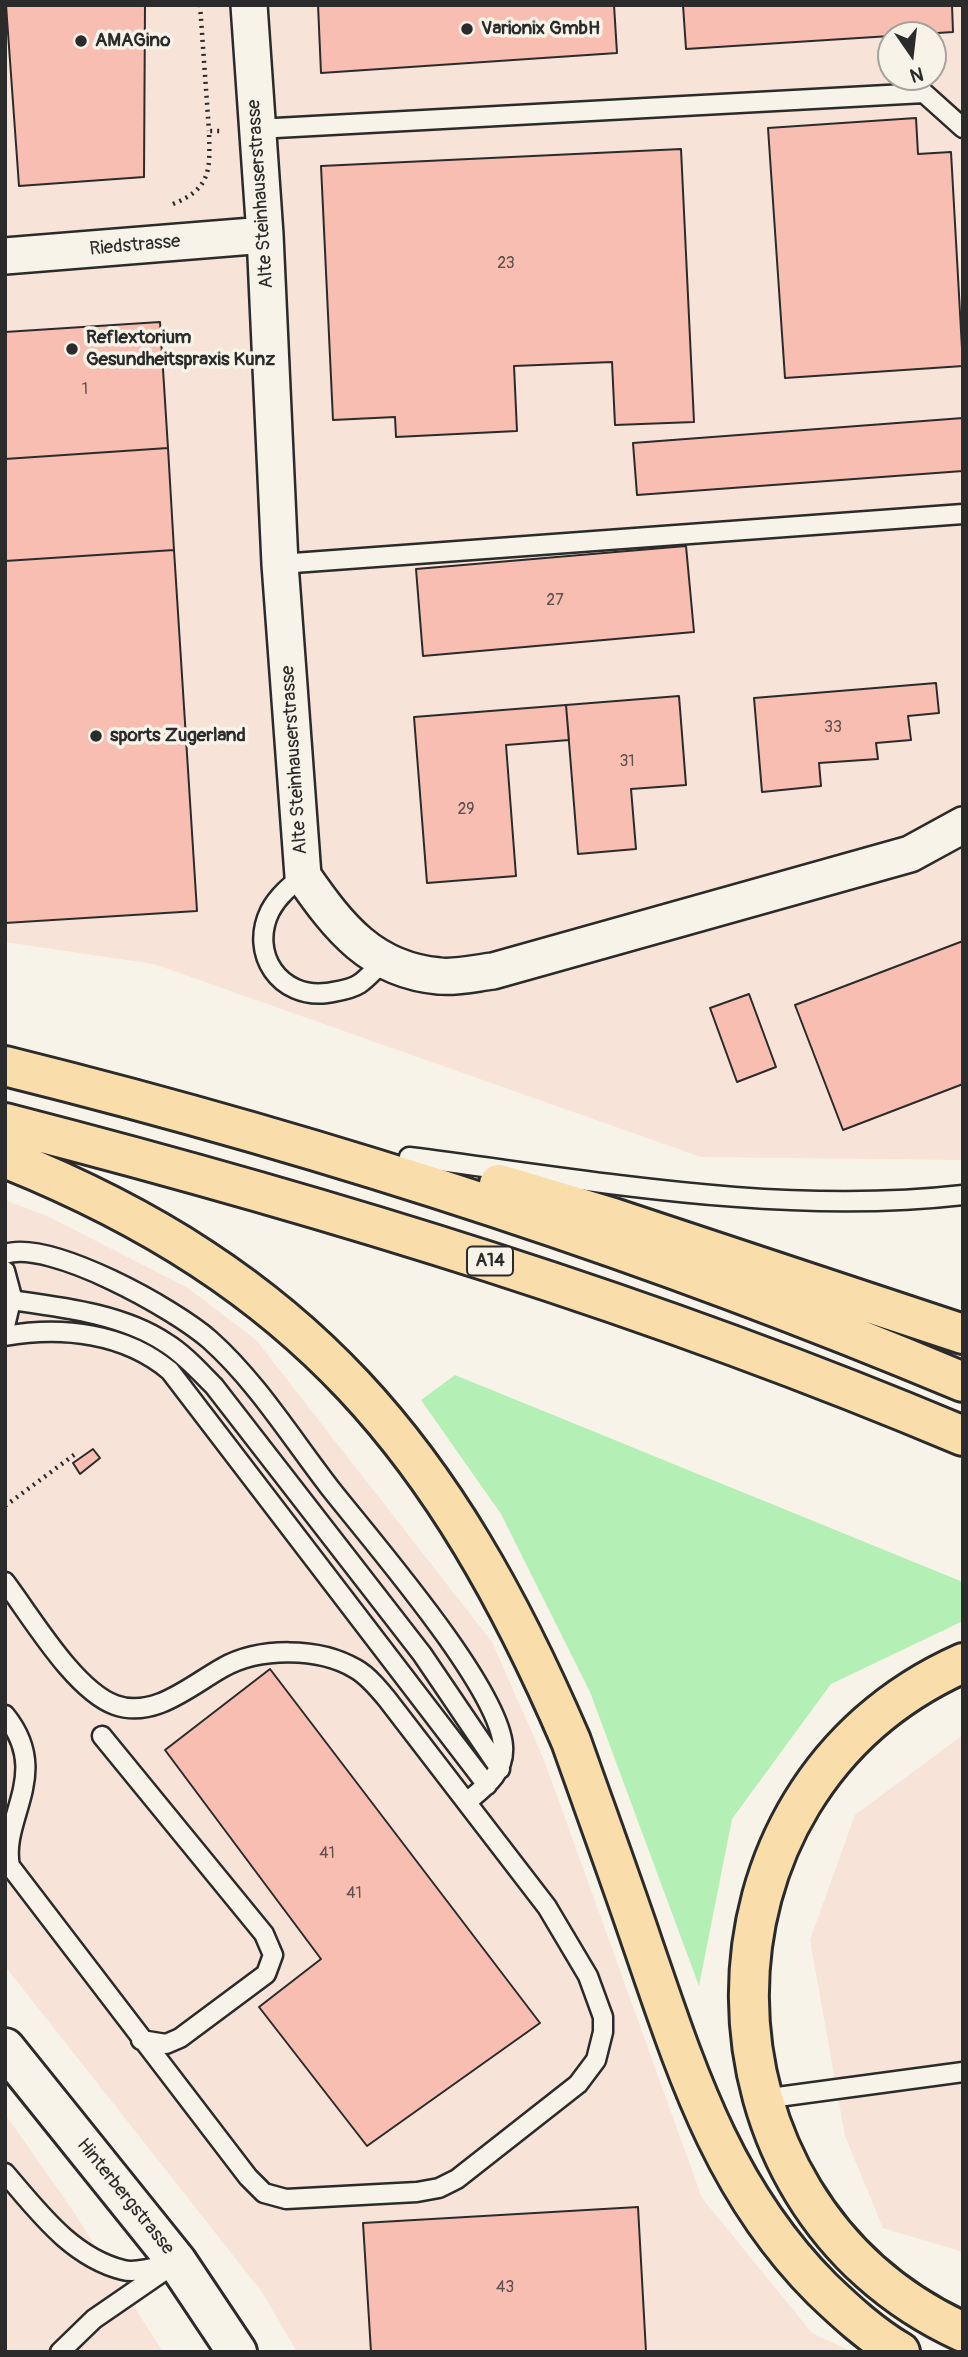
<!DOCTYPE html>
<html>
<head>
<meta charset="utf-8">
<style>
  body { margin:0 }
  #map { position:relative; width:968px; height:2357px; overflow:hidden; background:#f7f3e8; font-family:Pangolin,sans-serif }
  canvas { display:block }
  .frame { position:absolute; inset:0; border:7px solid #2b2b2b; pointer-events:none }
  .north { position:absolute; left:877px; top:21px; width:70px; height:70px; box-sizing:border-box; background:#f7f3e8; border:2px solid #a5a39c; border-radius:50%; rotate:166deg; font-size:19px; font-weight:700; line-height:28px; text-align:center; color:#2b2b2b }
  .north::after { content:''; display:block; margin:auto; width:24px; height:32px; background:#2b2b2b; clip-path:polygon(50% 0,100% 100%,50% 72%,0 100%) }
</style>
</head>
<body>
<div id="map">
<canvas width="968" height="2357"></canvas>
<div class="frame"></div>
<div class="north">N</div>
</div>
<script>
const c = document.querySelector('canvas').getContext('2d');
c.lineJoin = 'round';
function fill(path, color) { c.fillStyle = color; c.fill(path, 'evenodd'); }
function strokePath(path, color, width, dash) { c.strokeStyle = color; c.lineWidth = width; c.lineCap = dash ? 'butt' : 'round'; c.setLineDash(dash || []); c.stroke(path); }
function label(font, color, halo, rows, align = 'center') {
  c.font = font + ' Pangolin,sans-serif'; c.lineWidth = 7; c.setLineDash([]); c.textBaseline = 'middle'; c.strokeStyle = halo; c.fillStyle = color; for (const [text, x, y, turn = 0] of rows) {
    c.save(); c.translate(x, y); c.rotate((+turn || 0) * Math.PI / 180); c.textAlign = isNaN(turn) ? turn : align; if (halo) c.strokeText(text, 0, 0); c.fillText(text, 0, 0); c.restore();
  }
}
fill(new Path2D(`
  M5 5H963V1160L701 1157 154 964 5 942ZM891 35H933V77H891Z
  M5 1200 47 1216 188 1288 256 1340 492 1642 544 1760 702 2198 812 2333 852 2352H297L262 2292 5 1966Z
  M963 1735V2252L883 2228 845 2136 810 1940 855 1815Z
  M5 2114 71 2208 163 2352H5Z`), '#f7e3d8');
fill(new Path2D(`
  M455 1375 963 1582V1621L831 1684 732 1819 699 1986 590 1692 501 1514 421 1400Z`), '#b4f0b5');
const building = new Path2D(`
  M6 5H145L144 177 19 186Z
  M318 5H614L617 53 321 73Z
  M683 5H952L953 32 686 49Z
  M916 118 918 154 951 152 963 366 785 378 768 128Z
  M681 149 694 422 615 425 612 362 514 366 517 431 396 437 395 417 333 420 321 166Z
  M160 322 168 448 5 459V332Z
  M963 418V471L637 495 633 443Z
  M168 448 174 550 5 561V459Z
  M686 546 694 632 423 656 416 569Z
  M174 550 197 911 5 923V561Z
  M936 683 939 713 908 716 911 740 876 743 878 759 819 763 821 786 762 792 754 698Z
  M679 696 686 785 631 789 636 849 578 854 566 705Z
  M566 705 569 740 506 745 516 876 427 883 414 717Z
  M963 941V1084L843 1130 795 1005Z
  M749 994 776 1067 737 1082 710 1008Z
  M93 1449 100 1458 80 1474 73 1463Z
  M270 1669 540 2023 367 2146 259 2007 321 1959 165 1750Z
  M638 2207 646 2352H371L363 2223Z`);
fill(building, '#f8beb1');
strokePath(building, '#2b2b2b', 2);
const service = new Path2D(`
  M257 129 924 93 963 128
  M280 564 963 514
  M303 876C290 886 278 896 270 911 249 954 280 999 327 993 337 991 350 990 359 984 367 979 375 969 383 962
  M409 1157C591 1180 779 1216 963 1195
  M5 1254C50 1239 175 1309 210 1340 257 1382 292 1439 330 1488 371 1540 499 1687 503 1746 505 1772 486 1786 468 1801
  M5 1271 12 1297 5 1326
  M11 1300C61 1307 123 1314 166 1343 184 1354 199 1371 214 1386L422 1654 500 1769
  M5 1336C62 1326 125 1333 170 1371L487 1785
  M5 1582C31 1616 74 1690 115 1705 154 1719 190 1686 222 1668 259 1647 319 1647 356 1669 368 1676 378 1688 387 1699L547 1907 588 1976 603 2017V2032L596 2060 578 2084 457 2179 439 2188 417 2192 286 2199 264 2193 248 2177 10 1866C0 1818 53 1774 5 1715
  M102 1736 264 1934 273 1955 266 1974 180 2038 166 2044 141 2040
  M763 2099 963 2072
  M5 2173C38 2211 71 2257 123 2270 138 2274 162 2265 176 2262
  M60 2352 94 2319 171 2266`);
const minor = new Path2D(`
  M249 5 265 235 280 564 303 876C339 928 372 970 439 976 456 978 476 973 493 971L910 854 963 825
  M5 256 265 235`);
const tertiary = new Path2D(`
  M5 2048 177 2262 237 2352`);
const motorway = new Path2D(`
  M5 1066C331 1147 653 1252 963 1382
  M5 1123C331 1207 652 1305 963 1436
  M5 1158C304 1278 446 1450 571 1741 595 1809 620 1877 643 1945 687 2073 724 2191 822 2289 846 2312 871 2335 900 2352
  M499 1184 613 1218 963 1334
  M963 1663C675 1791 680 2203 963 2332`);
strokePath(service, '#2b2b2b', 23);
strokePath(minor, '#2b2b2b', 40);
strokePath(tertiary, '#2b2b2b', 44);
strokePath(motorway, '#2b2b2b', 44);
strokePath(new Path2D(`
  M200 5 209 131
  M173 204C212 188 210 169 209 131H222
  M5 1506 78 1452`), '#2b2b2b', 4.5, [2, 5]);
strokePath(service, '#f7f3e8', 18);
strokePath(minor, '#f7f3e8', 35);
strokePath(tertiary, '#f7f3e8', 38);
strokePath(motorway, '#f9deab', 38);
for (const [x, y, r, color] of [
  [467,29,7,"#2b2b2b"],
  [81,41,7,"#2b2b2b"],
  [72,349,7,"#2b2b2b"],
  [96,736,7,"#2b2b2b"]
]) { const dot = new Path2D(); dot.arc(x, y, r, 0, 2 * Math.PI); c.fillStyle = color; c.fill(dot); strokePath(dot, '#f7f3e8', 2.5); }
label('16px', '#5e504c', null, [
  ["23",506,264],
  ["1",85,390],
  ["27",555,601],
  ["33",833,728],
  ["31",627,762],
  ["29",466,810],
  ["41",327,1854],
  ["41",354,1894],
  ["43",505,2288]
]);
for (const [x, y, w] of [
  [490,1261,46]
]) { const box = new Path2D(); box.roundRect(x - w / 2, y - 14.5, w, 29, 5); c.fillStyle = '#f7f3e8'; c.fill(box); strokePath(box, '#2b2b2b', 2); }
label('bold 18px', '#2b2b2b', null, [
  ["A14",490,1261]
]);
label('bold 19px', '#2b2b2b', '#f7f3e8', [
  ["Varionix GmbH",481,29],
  ["AMAGino",95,41],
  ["Reflextorium",86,338],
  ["Gesundheitspraxis Kunz",86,360],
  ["sports Zugerland",110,736]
], 'left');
label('19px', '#2b2b2b', '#f7f3e8', [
  ["Alte Steinhauserstrasse",261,194,-94],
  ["Riedstrasse",135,246,-5],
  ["Alte Steinhauserstrasse",295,760,-94],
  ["Hinterbergstrasse",125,2197,51]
]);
</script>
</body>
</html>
